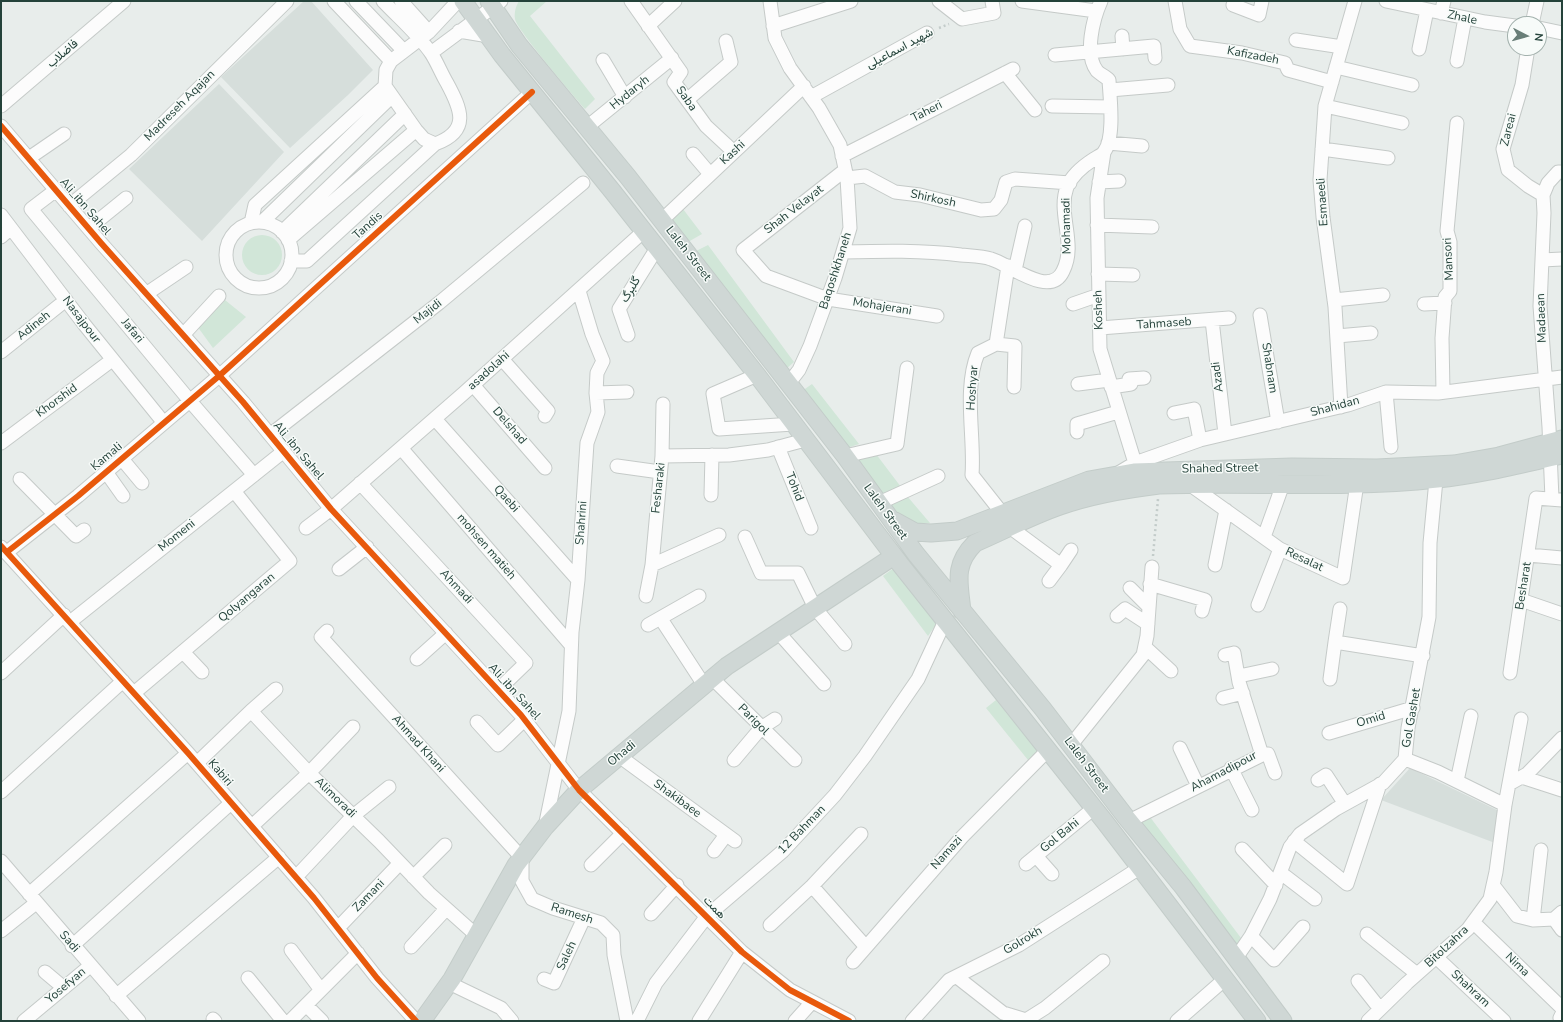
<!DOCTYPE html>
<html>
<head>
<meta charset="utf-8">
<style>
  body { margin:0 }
  #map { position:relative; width:1563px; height:1022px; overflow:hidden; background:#e8edeb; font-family:"Nunito Sans",sans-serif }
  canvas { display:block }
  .frame { position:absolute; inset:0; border:2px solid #24423a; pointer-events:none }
  .north { position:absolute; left:1507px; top:16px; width:40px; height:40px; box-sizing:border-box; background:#f7fbf9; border:1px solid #a3b1ad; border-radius:50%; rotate:96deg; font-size:11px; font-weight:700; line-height:16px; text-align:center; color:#24423a }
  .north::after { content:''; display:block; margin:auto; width:14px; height:18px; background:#697e78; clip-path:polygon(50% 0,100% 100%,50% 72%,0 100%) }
</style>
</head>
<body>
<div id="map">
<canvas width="1563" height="1022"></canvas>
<div class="frame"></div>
<div class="north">N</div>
</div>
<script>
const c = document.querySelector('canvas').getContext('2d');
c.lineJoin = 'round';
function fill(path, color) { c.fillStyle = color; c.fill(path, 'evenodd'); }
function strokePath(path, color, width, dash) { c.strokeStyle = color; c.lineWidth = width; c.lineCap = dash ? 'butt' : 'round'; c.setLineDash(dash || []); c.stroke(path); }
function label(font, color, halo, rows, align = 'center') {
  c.font = font + ' "Nunito Sans",Vazirmatn,sans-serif'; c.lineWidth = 3; c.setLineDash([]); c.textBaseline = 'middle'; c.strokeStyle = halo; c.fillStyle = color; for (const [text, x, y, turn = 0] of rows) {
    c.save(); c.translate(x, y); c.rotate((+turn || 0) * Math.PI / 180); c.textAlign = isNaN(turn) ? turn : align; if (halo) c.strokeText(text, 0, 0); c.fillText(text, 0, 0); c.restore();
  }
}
fill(new Path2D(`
  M304 1H311L373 70 348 95 290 148 221 77Z
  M219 84 284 152 202 241 129 169Z
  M1410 768 1499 811 1495 843 1381 800Z`), '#d6dedb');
fill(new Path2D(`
  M519 1H547L530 16 595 99 585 109C573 95 517 30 515 19 514 12 516 6 519 1Z
  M683 209 702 234 688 242 669 220Z
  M242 255a20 20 0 1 1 40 0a20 20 0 1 1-40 0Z
  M708 245 794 362 786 369 694 252Z
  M225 300 246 317 213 348 197 326Z
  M812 384 859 444 847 448 802 391Z
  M876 454 901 487 881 495 855 458Z
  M907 496 930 523C906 523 903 524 889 504Z
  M895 567 937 623 928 636 883 576Z
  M996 700 1038 752 1028 760 986 708Z
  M1150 817 1241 938 1235 948 1138 823Z`), '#d1e6d8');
const minor = new Path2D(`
  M334 1 391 61
  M356 1 404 51
  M401 1 429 32
  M631 1 681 72 674 82 706 126 734 152
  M770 1 775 38 790 68 819 108 840 145 847 178 850 228 835 278 810 346 799 370 789 383
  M939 1 962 19 994 13 992 1
  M1022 1 1096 11
  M1175 1 1180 29 1190 46 1242 53 1285 63 1288 70 1332 82
  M1386 1 1485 22 1515 26
  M1233 5 1259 15 1262 1
  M1441 13 1444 1
  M1532 24 1537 1
  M648 26 675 1
  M773 26 851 1
  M1539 28 1562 33
  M459 31 489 36
  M1122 36 1123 49
  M1296 40 1342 47
  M1528 48 1522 85 1503 149 1508 170 1528 186 1543 195
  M1419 49 1427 10
  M431 53 501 1
  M1055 55 1154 46 1155 58
  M603 60 625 97
  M1457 61 1465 18
  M1336 67 1412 85
  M1005 73 1035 110
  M1110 90 1168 85
  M811 97 927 33
  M687 100 731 62 726 41
  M1 106 124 1
  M1052 106 1110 107
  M1325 106 1402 123
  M1 126 101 243 243 402 331 509 521 715 579 790 742 952 790 990 849 1021
  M587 127 672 58
  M1108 143 1142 146
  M435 144 424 139 416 130 385 86 386 70 391 61 429 32 458 1
  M1322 149 1388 158
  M1104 152 1097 198 1100 349 1135 463
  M693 154 710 174
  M842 156 1013 69
  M29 158 64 134
  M845 170 743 250 766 276 828 299 937 316
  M847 178 865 176 895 192 920 195 981 210 994 209 1001 200 1006 182 1015 179 1070 183
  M1099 182 1119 181
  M56 190 31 209 190 401 254 475
  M69 206 131 155 287 1
  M1 215 84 324 164 423
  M662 220 804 86
  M262 222 392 96
  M226 255a33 33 0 1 1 66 0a33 33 0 1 1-66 0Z
  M251 223 255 205 385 86
  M1097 225 1152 227
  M89 228 126 198
  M282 232 405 114
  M1 237 11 228
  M288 240 416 130
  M843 252C882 251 922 250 961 255 971 256 982 256 991 259 1009 264 1050 299 1063 271 1077 244 1057 214 1067 187 1072 175 1083 166 1094 159 1097 157 1102 155 1104 152 1115 138 1110 98 1109 80 1106 77 1100 74 1097 71 1084 54 1093 19 1101 1
  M1542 260 1562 259
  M291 261H307L435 144C471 131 461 109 447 83 441 73 437 62 431 53 418 34 399 18 383 1
  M1008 266 996 344 978 353C963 389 975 437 972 475L1002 513 1011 528 1061 565 1049 581
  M1015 270 1025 226
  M1098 274 1133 275
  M146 294 186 267
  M1334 300 1383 295
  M1073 304 1099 295
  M1424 304 1445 303
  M1260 315 1278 422
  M1212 320 1225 434
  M1100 328 1229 318
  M183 335 219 296
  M628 335 619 309 657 248
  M1337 336 1371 333
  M996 344 1015 346 1014 387
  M1 352 66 300
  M502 359 548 411 545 416
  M757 375 713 394 719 429 793 424
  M1078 384 1109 380
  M473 385 545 468
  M1111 387 1131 384 1129 379 1144 378
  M1386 392 1391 447
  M1443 392 1442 338 1445 297 1450 291V242L1447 231 1457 123
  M596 393 627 392
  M1341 407 1335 307 1323 217 1320 180 1325 106 1355 1
  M1174 413 1194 409 1200 440
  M435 419 578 580
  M1077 432V424L1118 412
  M270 435 439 303 583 183
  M1 443 112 360
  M778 447 811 528
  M401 448 571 645
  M662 456 663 404
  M845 456 897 444 907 368
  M122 459 142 483
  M617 466 660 472
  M106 472 123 496
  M1120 472 1135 463 1200 440 1348 405 1386 392 1438 393 1562 377
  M20 479 76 536 84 530
  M360 483 526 663 498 690
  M1189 484 1280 549 1343 578 1357 483
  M711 495 712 455
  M1552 499 1549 427 1540 306 1544 213 1543 195 1548 183 1558 172H1562
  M879 503 938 476
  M306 528 331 509 464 393 644 231
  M719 535 652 565 662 456 729 455 768 450 805 440
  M745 537 761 573H798L815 608 845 644
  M1264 537 1283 484
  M1 547 188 753 314 898 377 978 416 1021
  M7 552 78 496 219 376 532 92
  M1528 555 1562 558
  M1061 565 1071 550
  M1215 565 1226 510
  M339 569 367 547
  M1150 584 1205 600 1202 611
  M1130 588 1149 607
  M646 596 652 565
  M1521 600 1562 614
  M1258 605 1280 549
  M1117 616 1125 609 1148 624
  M661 619 704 685
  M70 622 284 451
  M648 625 699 596
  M327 631 321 637 522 858V881L532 899 553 908 601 923 613 935 614 955 627 1021
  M778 632 824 684
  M1335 642 1340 609
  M1145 647 1171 671
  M183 652 202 672
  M417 659 446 633
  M1 673 64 615
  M1510 673 1536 498 1562 500
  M1239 676 1272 669
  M712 678 795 760
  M1330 679 1335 642 1423 656
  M134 693 290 561 234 491
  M1223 698 1243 693
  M251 711 276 689
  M477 722 498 745 525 719
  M1329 733 1413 708
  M1071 745 1143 655 1147 636 1152 567
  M1180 748 1198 786
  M1262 755 1268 754 1275 773
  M619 756 735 841
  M1405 759 1438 772 1505 805
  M734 760 761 728 775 719
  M197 763 251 711 309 773 379 841 429 893 476 935
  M1231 768 1252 810
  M1522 777 1562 790
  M1318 780 1326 775 1345 804
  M1457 781 1471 716
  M1509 784 1527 774 1562 738
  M1 792 123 681
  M1129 821 1262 755 1239 682 1234 653 1225 655
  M252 826 309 773 353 727
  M545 827 569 711 572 632 578 580 587 443 598 412 596 393 597 373 603 361 592 334 579 291
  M1294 841 1347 884 1380 784
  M1242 849 1276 885
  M714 851 726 835
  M1036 856 1052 874
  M1 861 139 1021
  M1026 864 1094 808
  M591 865 623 833
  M1281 873 1315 899
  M296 877 353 816 389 787
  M413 877 445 845
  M1493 885 1517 916 1533 920 1554 919 1562 912
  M812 886 866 947
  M29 894 188 753
  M651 914 677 885
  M1554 919 1562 930
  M1533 920 1541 850
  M1473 922 1562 1008
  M770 925 812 886 861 834
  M338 928 400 863
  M1 931 36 903
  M1367 934 1417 974
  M1251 936 1274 960 1303 927
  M72 946 231 803
  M411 947 446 909
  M291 950 321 990
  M1436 957 1504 1021
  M1236 958 1251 936 1270 899 1290 847 1300 834 1336 809 1383 783 1405 759 1408 728 1429 617 1430 543 1436 480
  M853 962 962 837 1048 750
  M45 972 64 988
  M957 977 1003 1013 1026 1020 1045 1008 1103 961
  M248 978 283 1021
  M544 979 554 983 584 918
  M1358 981 1380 1009
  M449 983 501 1008 512 1021
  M116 996 279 857
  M306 1005 322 1021
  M1562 1014 1560 1018 1562 1021
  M213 1019 215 1021
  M24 1021 90 966
  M290 1021 358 953
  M637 1021 656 983 707 916 783 851 835 795 865 756 918 679 945 621
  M699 1021 742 952
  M795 1021 812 1002
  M912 1021 949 980 1019 945 1141 867
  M1177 1021 1225 979
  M1368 1021 1407 983 1468 929 1490 899 1496 872 1505 805 1521 719`);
const major = new Path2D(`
  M463 1 502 55 613 192 757 375 900 564 1105 822 1257 1021
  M489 1 519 45 628 177 845 456 916 554 1043 709 1125 816 1183 887 1283 1021
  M895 521 915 532 931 533 957 531 1089 480 1134 472 1292 467 1377 468 1454 464 1499 456 1562 439
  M962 611C959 582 953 565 975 543 1003 531 1031 516 1060 506 1091 495 1126 489 1159 485 1252 482 1345 489 1437 479 1479 475 1521 464 1562 455
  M422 1021 452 979 516 865 545 827 579 790 727 666 894 556`);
strokePath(minor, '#c5cac8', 15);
strokePath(major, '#c3ccc9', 19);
strokePath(new Path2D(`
  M939 28 949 24
  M1153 556 1158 499`), '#c3ccca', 2.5, [2, 3]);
strokePath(minor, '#fcfcfc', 13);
strokePath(major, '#cfd7d5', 17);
strokePath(new Path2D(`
  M1 126 101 243 243 402 331 509 521 715 579 790 742 952 790 990 849 1021
  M1 546 188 753 314 898 377 978 416 1021
  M7 552 78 496 219 376 532 92`), '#e8590c', 6);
label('12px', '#24423a', '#f7fbf9', [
  ["Zhale",1462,18,12],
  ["شهید اسماعیلی",900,49,-28],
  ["فاضلاب",63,54,-40],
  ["Kafizadeh",1253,56,11],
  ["Hydaryh",630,93,-39],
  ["Saba",686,99,55],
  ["Madreseh Aqajan",180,106,-45],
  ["Taheri",927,112,-27],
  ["Zareai",1509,130,-76],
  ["Kashi",733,153,-43],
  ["Shirkosh",933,199,12],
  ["Esmaeeli",1323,202,-94],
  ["Ali_ibn Sahel",85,207,49],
  ["Shah Velayat",794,210,-38],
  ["Tandis",368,226,-42],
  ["Mohamadi",1067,226,-91],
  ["Laleh Street",688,254,52],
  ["Mansori",1449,259,-93],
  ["Baqoshkhaneh",836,271,-72],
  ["گلبرگ",631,290,-59],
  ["Mohajerani",882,307,9],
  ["Kosheh",1099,310,-92],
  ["Majidi",428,312,-38],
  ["Madaean",1542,318,-92],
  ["Nasajpour",81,320,53],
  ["Tahmaseb",1164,324,-4],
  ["Adineh",34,326,-39],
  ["Jafari",132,331,50],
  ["Shabnam",1269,368,81],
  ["asadolahi",489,371,-42],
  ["Azadi",1218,377,-97],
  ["Hoshyar",973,388,-86],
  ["Khorshid",57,401,-36],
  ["Shahidan",1335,407,-15],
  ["Delshad",509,426,49],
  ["Ali_ibn Sahel",298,451,50],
  ["Kamali",107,457,-40],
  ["Shahed Street",1220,469,-1],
  ["Tohid",794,487,68],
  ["Fesharaki",659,488,-84],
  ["Qaebi",506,499,48],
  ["Laleh Street",885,512,54],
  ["Shahrini",582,523,-86],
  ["Momeni",177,536,-39],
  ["mohsen matieh",486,547,49],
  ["Resalat",1304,560,25],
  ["Besharat",1524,586,-81],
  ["Ahmadi",456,587,47],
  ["Qolyangaran",247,598,-40],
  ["Ali_ibn Sahel",514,692,48],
  ["Gol Gashet",1412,718,-80],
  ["Parigol",753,720,45],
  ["Omid",1371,720,-17],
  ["Ahmad Khani",418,744,48],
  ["Ohadi",622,754,-40],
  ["Laleh Street",1086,765,53],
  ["Ahamadipour",1224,772,-28],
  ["Kabiri",220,773,49],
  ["Alimoradi",335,798,44],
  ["Shakibaee",677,799,36],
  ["12 Bahman",802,830,-46],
  ["Gol Bahi",1060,836,-39],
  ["Namazi",947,853,-48],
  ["Zamani",369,896,-46],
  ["همت",714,908,46],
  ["Ramesh",572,914,18],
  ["Golrokh",1023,941,-31],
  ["Sadi",69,942,49],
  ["Bitolzahra",1447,947,-43],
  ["Saleh",567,956,-65],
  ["Nima",1517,965,44],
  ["Yosefyan",66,986,-40],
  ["Shahram",1470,989,43]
]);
</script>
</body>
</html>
